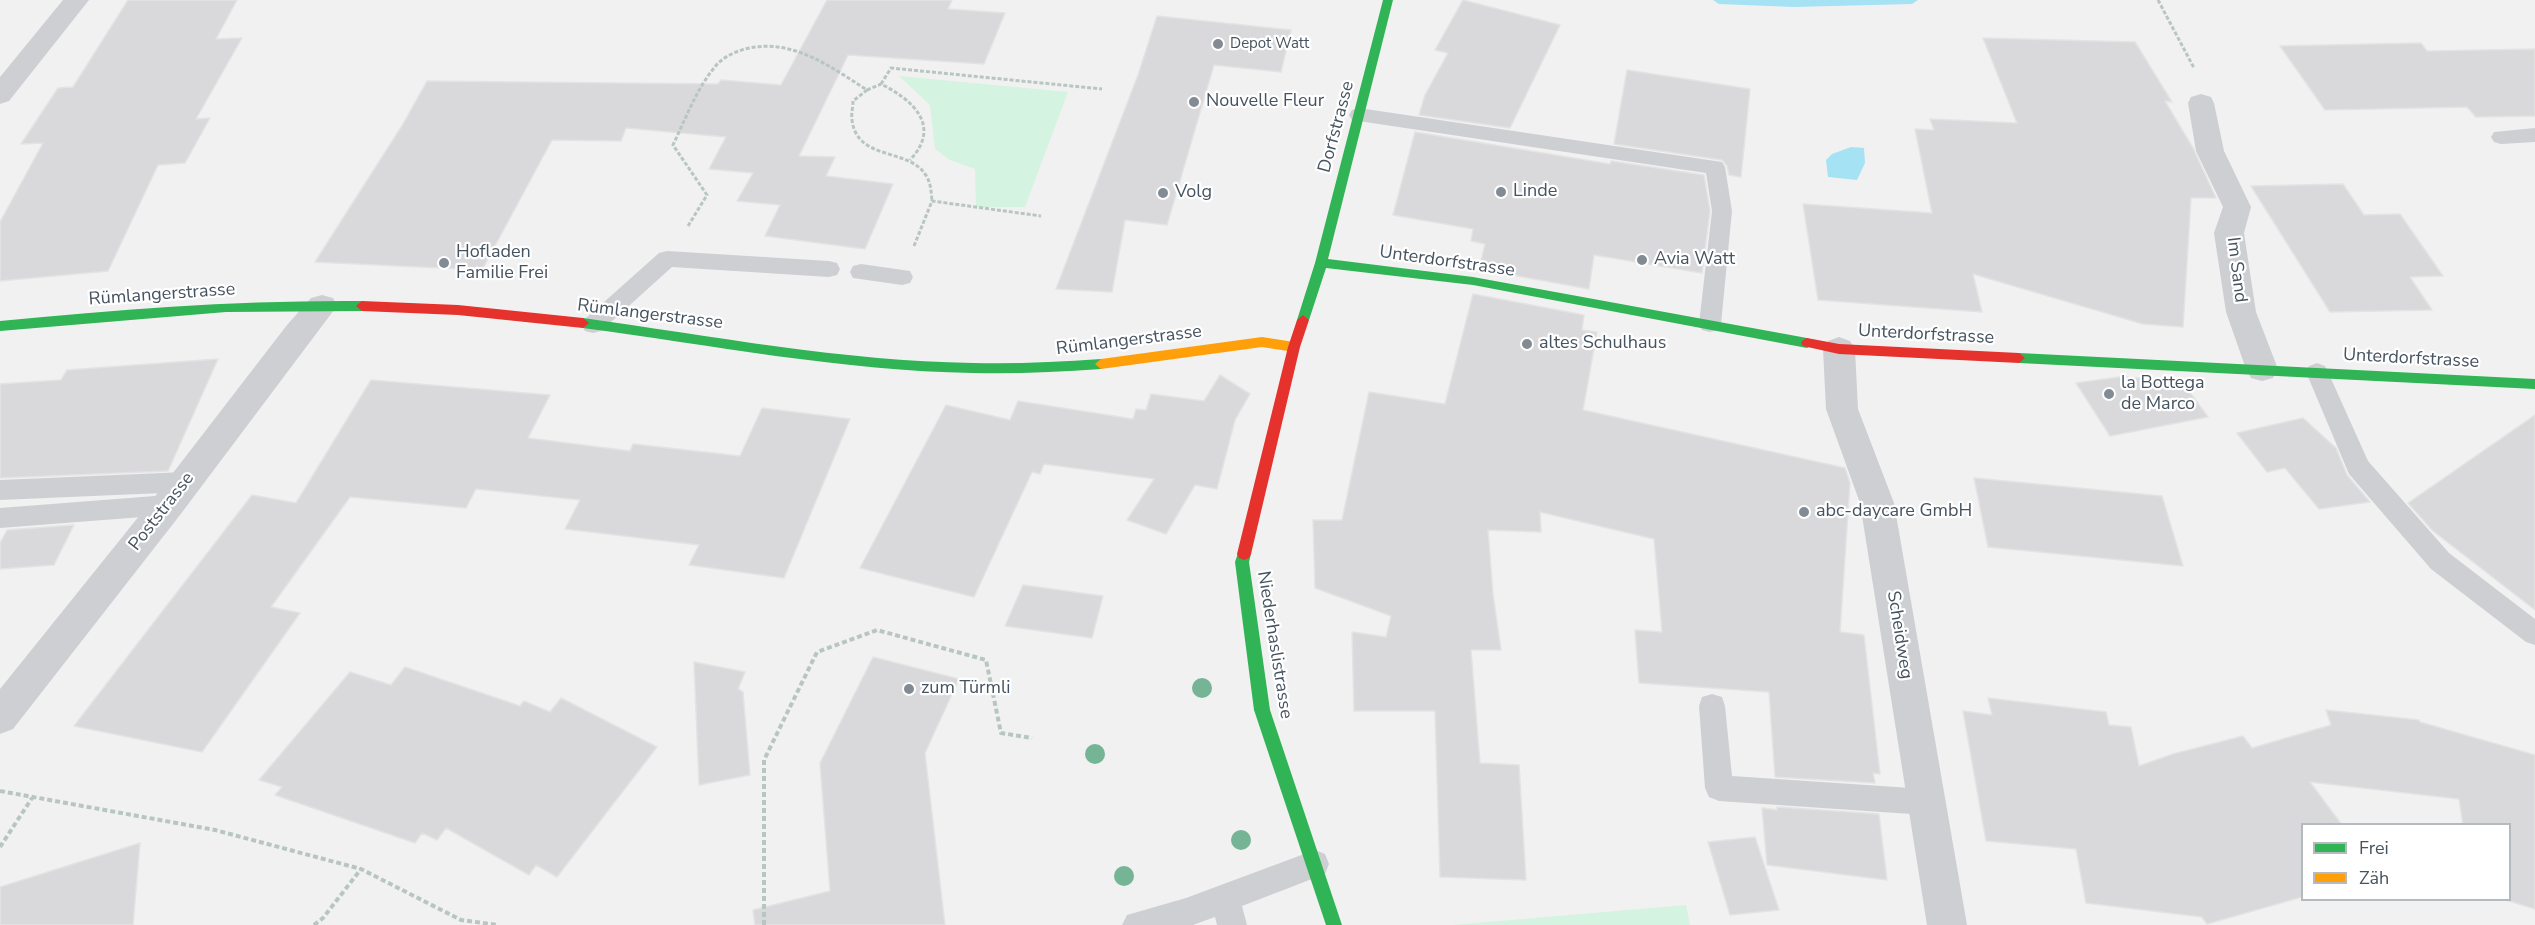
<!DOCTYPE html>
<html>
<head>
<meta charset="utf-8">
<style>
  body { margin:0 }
  #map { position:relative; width:2535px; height:925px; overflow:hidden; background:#f2f1f1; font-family:"Nunito Sans",sans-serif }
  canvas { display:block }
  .legend { position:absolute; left:2301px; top:823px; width:210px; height:78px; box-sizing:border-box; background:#fff; border:2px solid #b5babf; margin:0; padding:8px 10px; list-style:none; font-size:18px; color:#465360 }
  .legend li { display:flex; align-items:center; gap:12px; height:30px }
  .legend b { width:30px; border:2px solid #b5babf }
</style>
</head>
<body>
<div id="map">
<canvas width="2535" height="925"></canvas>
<ul class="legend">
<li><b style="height:8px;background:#30b455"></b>Frei</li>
<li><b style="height:8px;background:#ff9f0a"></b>Zäh</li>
</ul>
</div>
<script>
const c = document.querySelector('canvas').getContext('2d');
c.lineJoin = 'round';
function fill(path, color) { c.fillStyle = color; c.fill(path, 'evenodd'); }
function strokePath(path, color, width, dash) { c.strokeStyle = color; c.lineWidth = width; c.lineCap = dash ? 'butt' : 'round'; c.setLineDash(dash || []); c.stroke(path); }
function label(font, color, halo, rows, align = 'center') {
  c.font = font + ' "Nunito Sans",sans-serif'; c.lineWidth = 4.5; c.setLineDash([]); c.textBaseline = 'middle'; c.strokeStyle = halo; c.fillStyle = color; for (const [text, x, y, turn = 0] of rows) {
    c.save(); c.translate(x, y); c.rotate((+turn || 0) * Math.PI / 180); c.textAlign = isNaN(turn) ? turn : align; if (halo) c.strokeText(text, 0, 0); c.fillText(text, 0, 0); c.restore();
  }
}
fill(new Path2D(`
  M899 76 1068 92 1025 207H976L975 169 950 160 935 149 930 105Z
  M1686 905 1690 925H1453Z`), '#d4f3e0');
fill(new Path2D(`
  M1851 147 1864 148 1865 163 1857 180 1828 177 1826 160 1832 154Z`), '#a5e2f4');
fill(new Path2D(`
  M1713 0H1918L1912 4 1793 7 1719 4Z`), '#a5e2f4');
const building = new Path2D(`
  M128 0H237L216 39 242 38 196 119 210 118 185 163 158 165 108 271 0 281V222L43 143 21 144 58 88 73 87Z
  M827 0H952L948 9 1005 13 984 64 848 55 799 156 835 157 826 176 893 184 865 249 765 236 780 205 737 201 753 173 709 169 726 137 626 128 621 141 552 140 482 270 315 262 403 124 427 81 718 84 721 80 781 85Z
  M1463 0 1560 25 1510 128 1419 115 1425 95 1448 53 1435 50Z
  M1157 16 1291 30 1281 72 1214 65 1167 225 1125 220 1112 292 1056 289 1138 75Z
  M1983 38 2135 42 2172 102 2165 101 2193 148 2216 198H2191L2183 327 2143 324 1973 274 1982 312 1818 300 1803 204 1932 213 1915 129 1934 130 1930 119 2017 123Z
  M2421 43 2427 51 2535 49V116L2476 117 2467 107 2325 110 2280 46Z
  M1627 70 1750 89 1741 177 1729 175 1727 166 1722 160 1614 144Z
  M1415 132 1610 164 1611 161 1704 175 1710 211 1702 273 1594 255 1589 289 1479 269 1485 244 1471 241 1473 229 1393 215Z
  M2343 184 2364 215 2400 214 2443 276 2410 277 2432 310 2330 312 2251 186Z
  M1473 294 1584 315 1582 330 1597 332 1583 410 1845 468 1850 483 1840 632 1864 635 1880 774 1873 773 1875 783 1775 777 1769 692 1639 683 1635 630 1662 632 1654 539 1540 512 1541 532 1488 530 1493 594 1501 650H1471L1480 763 1519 765 1526 880 1440 877 1435 711H1354L1352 632 1386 637 1391 616 1315 588 1313 520H1342L1369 392 1445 404Z
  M218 359 168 471 0 478V384L61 380 67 370Z
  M1220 375 1250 394 1235 420 1217 489 1195 485 1166 534 1127 520 1154 479 1044 464 1040 474 1032 472 974 597 860 568 946 405 1010 420 1018 401 1133 419 1136 409 1146 410 1151 394 1204 401Z
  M2119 377 2181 380 2208 417 2110 436 2076 383Z
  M371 380 550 395 528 438 630 451 633 444 740 456 762 408 850 419 784 578 689 565 699 545 565 529 580 500 476 489 466 508 350 497 271 607 300 613 202 752 74 726 252 495 296 503Z
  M2535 415V610L2433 531 2408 503Z
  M2303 418 2336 448 2347 475 2370 502 2319 509 2285 468 2267 472 2237 433Z
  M1974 478 2162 496 2183 566 1988 547Z
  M74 525 54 565 0 569V543L7 530Z
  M1023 585 1103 596 1092 638 1005 626Z
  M873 657 959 679 925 753 945 925H755L753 910 830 891 820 763Z
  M694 662 745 672 738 689 743 692 750 775 699 785Z
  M405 667 520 706 524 701 550 712 561 698 657 747 557 877 536 865 529 875 446 828 437 840 422 833 415 843 275 795 282 787 259 780 350 672 391 685Z
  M1988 698 2106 712 2109 725 2131 727 2139 766 2173 754 2243 736 2252 748 2331 725 2326 710 2419 720 2420 722 2535 755V909L2506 900H2510V825H2463L2459 799 2310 782 2342 825H2302V897L2207 924 2202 917 2086 903 2076 849 1986 841 1963 711 1992 715Z
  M1777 807 1879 814 1887 880 1767 865 1762 808 1777 810Z
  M1755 837 1779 910 1730 915 1708 842Z
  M140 843 133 925H0V887Z`);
fill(building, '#d9d9db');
strokePath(building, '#e3e3e4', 1.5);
strokePath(new Path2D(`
  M2158 0 2194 68
  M881 84 891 68 1102 89
  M867 90 881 84C913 100 942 126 910 160
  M688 226 707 195 673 145C685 120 696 90 714 68 722 57 736 51 749 48 794 39 831 67 867 90L853 101C853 107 851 114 852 120 857 161 908 148 925 174 931 182 931 191 932 201
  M914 246 932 201 1041 216`), '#b8c6c2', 3, [4, 2]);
strokePath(new Path2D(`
  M0 791 215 830 361 869 461 920 498 925
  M0 847 32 798
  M314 925 323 918 361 869
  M764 925V760L817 652 877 630 986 660 1001 733 1032 738`), '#b8c6c2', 4, [5, 3]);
fill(new Path2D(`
  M1359 108 1722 162 1725 167 1732 211 1721 324 1718 330 1710 332 1702 330 1699 324 1712 211 1706 173 1352 120 1349 115 1352 110Z
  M2535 128V142L2501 144 2494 142 2491 137 2494 132Z
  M667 251 829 261 837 263 840 269 837 275 829 277 672 267 601 331 593 333 585 331 582 325 585 319 659 253Z
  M861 264 910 271 913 277 910 283 902 285 853 278 850 272 853 266Z
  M2317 363 2325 366 2328 372 2368 461 2449 553 2535 619V645L2526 642 2431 569 2349 474 2306 372 2309 366Z
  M186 472 195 475 198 482 195 489 186 492 0 500V480Z
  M168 495 177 498 180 505 177 512 168 515 0 528V508Z
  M1712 694 1722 697 1725 706 1732 776 1926 789 1936 793 1940 802 1936 811 1926 815 1719 801 1709 797 1705 788 1699 706 1702 697Z
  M1315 850 1325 854 1329 864 1325 874 1242 906 1247 925H1217L1215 917 1193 925H1122L1127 915 1186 898Z`), '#cdcfd2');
fill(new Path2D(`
  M63 0H89L9 101 0 104V77Z
  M2201 94 2211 97 2214 103 2224 151 2251 207 2244 233 2256 312 2278 369 2273 378 2262 381 2251 378 2246 369 2226 312 2214 233 2223 207 2196 151 2188 103 2191 97Z
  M322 295 333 298 337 306 180 515 13 729 0 734V689L156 495 287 325 311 298Z
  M1839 337 1850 341 1855 349 1858 409 1894 503 1967 925H1927L1860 503 1826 409 1823 349 1828 341Z`), '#cdcfd2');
fill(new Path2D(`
  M1383 0H1393L1328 259 1473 277 1807 338 1811 340 1813 343 1811 346 1807 348 1473 285 1326 268 1309 320 1303 325 1299 323 1297 320 1315 263Z
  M362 301 368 306 362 311 226 312 0 331V321C121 309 241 300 362 301Z
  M583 318C712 336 843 361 973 363 1016 364 1058 362 1101 359L1107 364 1101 369C1058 372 1016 374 973 373 843 371 712 345 583 328L577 323Z
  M2019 353 2535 379V389L2019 363 2013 358Z
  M1244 548 1249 550 1251 554 1249 562 1270 710 1342 925H1326L1254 710 1235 562 1239 550Z`), '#30b455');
fill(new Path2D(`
  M1262 337 1294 342 1300 347 1294 352 1262 347 1101 369 1095 364 1101 359Z`), '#ff9f0a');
fill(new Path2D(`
  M362 301 458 305 583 318 589 323 583 328 458 315 362 311 356 306Z
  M1303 315 1309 320 1300 347 1251 554 1249 558 1244 560 1239 558 1237 554 1288 347 1297 320Z
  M1807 338 1839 344 2019 353 2025 358 2019 363 1839 354 1803 346 1801 343 1803 340Z`), '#e5322d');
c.fillStyle = '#75b596';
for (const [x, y] of [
  [1202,688],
  [1095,754],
  [1241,840],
  [1124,876]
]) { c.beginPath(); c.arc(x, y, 10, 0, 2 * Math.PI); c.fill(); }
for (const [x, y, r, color] of [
  [1218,44,6,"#828a93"],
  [1194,102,6,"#828a93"],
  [1501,192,6,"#828a93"],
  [1163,193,6,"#828a93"],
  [1642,260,6,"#828a93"],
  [444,263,6,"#828a93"],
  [1527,344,6,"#828a93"],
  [2109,394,6,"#828a93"],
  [1804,512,6,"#828a93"],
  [909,689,6,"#828a93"]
]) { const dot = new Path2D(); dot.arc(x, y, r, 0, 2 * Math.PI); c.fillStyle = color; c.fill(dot); strokePath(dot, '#fff', 2); }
label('15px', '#465360', '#fff', [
  ["Depot Watt",1230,44]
], 'left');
label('18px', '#465360', '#fff', [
  ["Nouvelle Fleur",1206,102],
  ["Linde",1513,192],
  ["Volg",1175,193],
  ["Hofladen",456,253],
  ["Familie Frei",456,274],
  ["Avia Watt",1654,260],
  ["altes Schulhaus",1539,344],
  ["la Bottega",2121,384],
  ["de Marco",2121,405],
  ["abc-daycare GmbH",1816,512],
  ["zum Türmli",921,689]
], 'left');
label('18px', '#465360', '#fff', [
  ["Dorfstrasse",1337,127,-75],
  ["Unterdorfstrasse",1447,262,8],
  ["Im Sand",2236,270,83],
  ["Rümlangerstrasse",162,295,-4],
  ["Rümlangerstrasse",650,315,7],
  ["Unterdorfstrasse",1926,335,3],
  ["Rümlangerstrasse",1129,341,-7],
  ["Unterdorfstrasse",2411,359,3],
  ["Poststrasse",162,512,-52],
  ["Scheidweg",1899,635,81],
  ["Niederhaslistrasse",1274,645,81]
]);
</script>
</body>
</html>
